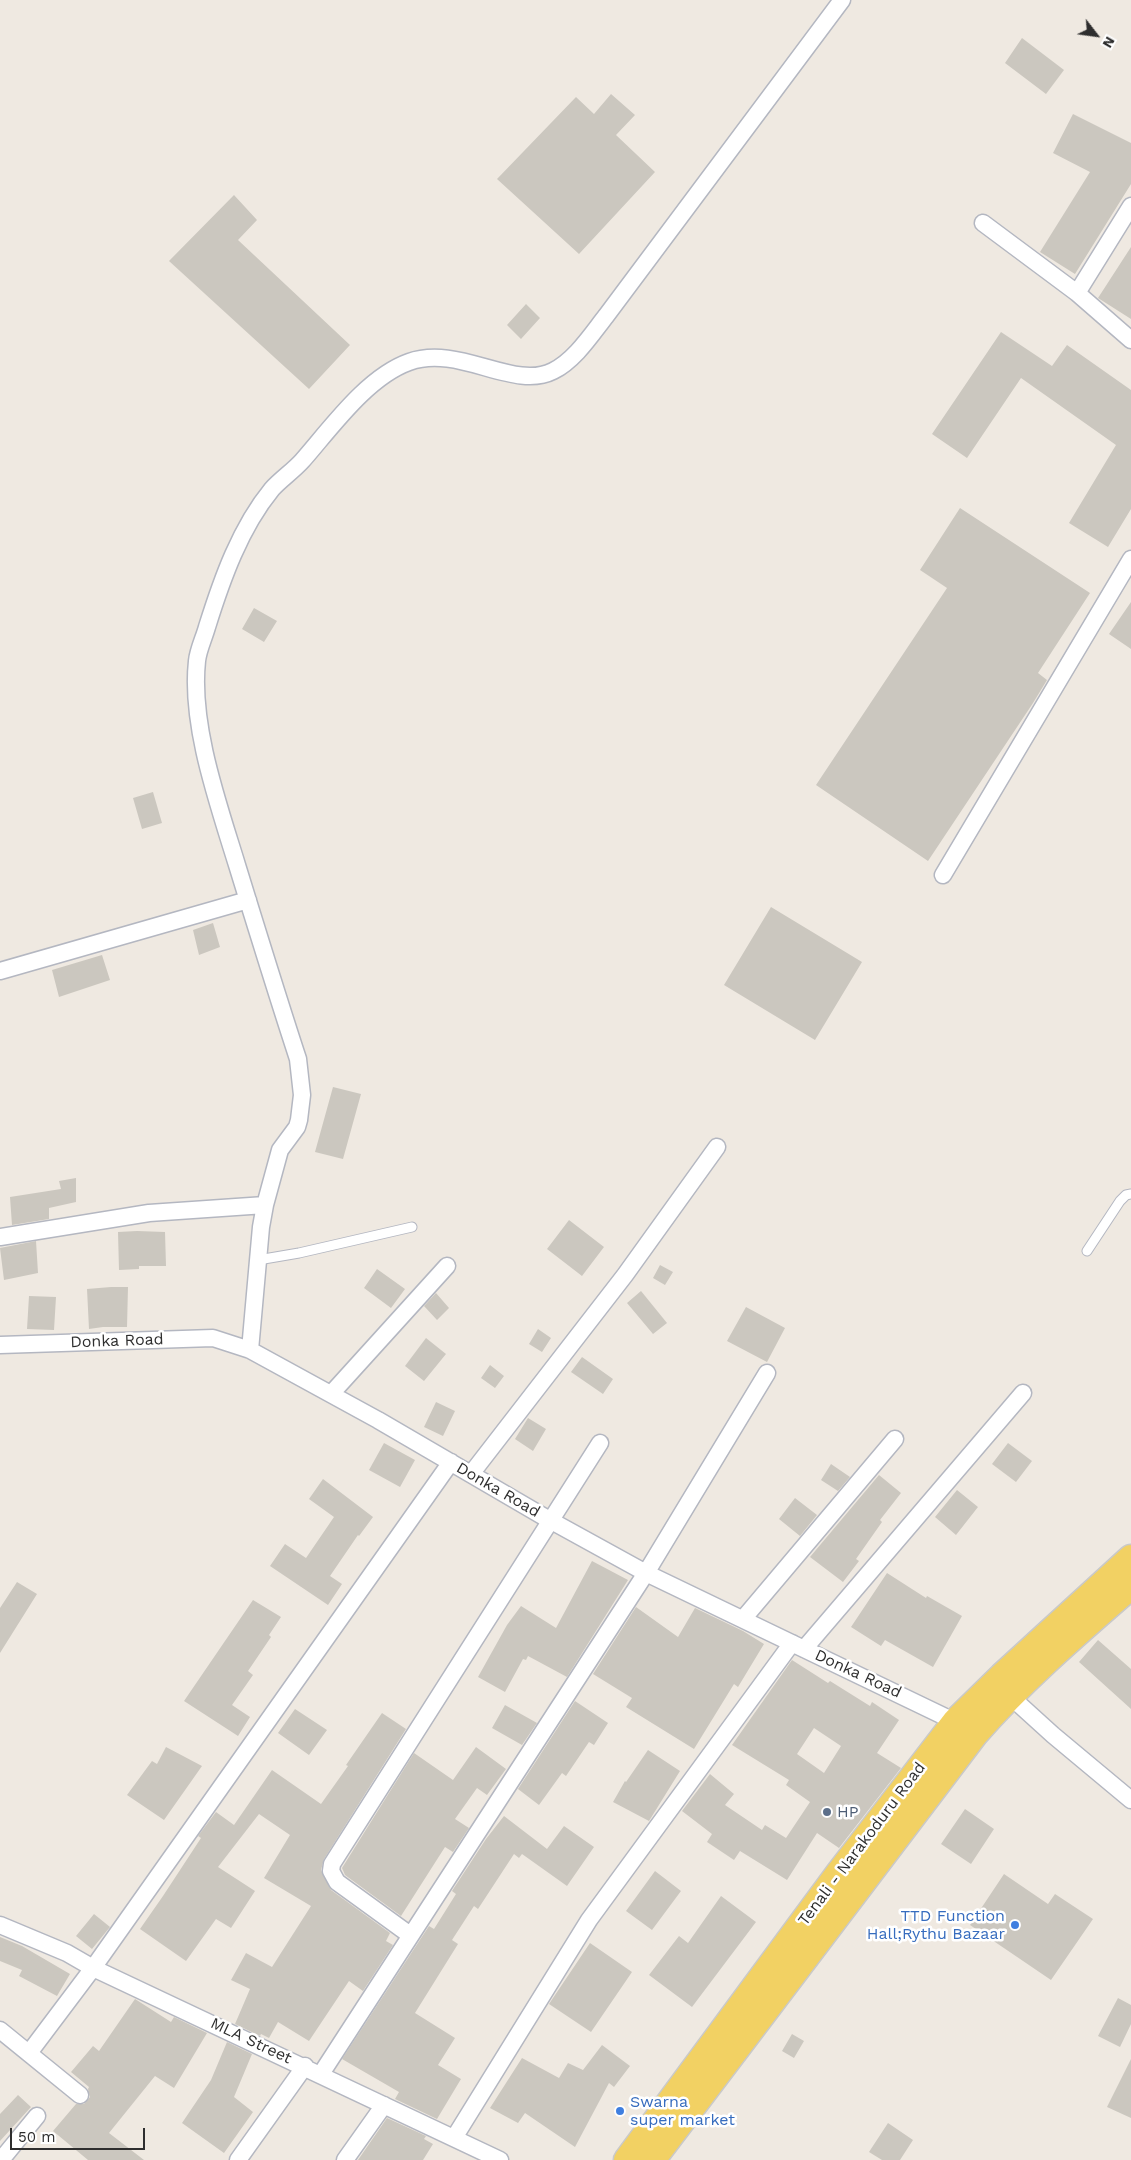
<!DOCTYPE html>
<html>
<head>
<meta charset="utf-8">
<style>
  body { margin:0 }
  #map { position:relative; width:1131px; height:2160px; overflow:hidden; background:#efe9e1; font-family:"Work Sans",sans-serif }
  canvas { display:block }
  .north { position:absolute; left:1071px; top:10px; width:50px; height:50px; -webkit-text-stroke:4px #fff; paint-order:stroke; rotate:120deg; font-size:14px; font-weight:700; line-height:20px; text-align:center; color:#2e2e2e }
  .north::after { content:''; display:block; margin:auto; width:18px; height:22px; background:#2e2e2e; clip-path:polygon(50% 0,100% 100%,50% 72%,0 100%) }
  .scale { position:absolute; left:10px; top:2128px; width:135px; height:22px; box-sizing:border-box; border:2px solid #2e2e2e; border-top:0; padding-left:6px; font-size:15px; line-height:18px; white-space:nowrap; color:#2e2e2e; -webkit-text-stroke:4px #fff; paint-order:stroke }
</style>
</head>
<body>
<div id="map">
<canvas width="1131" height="2160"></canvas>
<div class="north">N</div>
<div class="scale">50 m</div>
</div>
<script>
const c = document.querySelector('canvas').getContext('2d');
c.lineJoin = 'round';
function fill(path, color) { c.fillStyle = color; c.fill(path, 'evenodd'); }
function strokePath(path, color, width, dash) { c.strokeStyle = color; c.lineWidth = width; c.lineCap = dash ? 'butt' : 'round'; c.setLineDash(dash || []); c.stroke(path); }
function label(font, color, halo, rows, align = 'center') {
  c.font = font + ' "Work Sans",sans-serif'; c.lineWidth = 5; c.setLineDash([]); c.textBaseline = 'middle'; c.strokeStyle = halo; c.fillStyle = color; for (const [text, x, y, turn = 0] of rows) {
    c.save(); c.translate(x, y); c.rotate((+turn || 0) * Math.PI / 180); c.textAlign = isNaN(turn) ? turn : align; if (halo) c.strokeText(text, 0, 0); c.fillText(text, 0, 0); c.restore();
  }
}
fill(new Path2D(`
  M1022 38 1064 70 1046 94 1005 63Z
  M611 94 635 115 616 135 655 172 579 254 497 179 576 97 594 114Z
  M1073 114 1131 143V184L1075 274 1040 252 1090 172 1053 153Z
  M234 195 257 220 238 240 350 345 309 389 169 261Z
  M1131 247V319L1098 298Z
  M526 304 540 318 521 339 507 325Z
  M1001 332 1052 366 1067 345 1131 390V509L1108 547 1069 523 1116 445 1021 378 967 458 932 434Z
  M960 508 1090 593 1038 673 1047 680 1033 703 928 861 816 785 947 588 920 570Z
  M1131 602V649L1109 634Z
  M254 608 277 621 264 642 242 629Z
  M153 792 162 823 142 829 133 798Z
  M771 907 862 962 815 1040 724 985Z
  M213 923 220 947 199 955 193 930Z
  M102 955 110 980 59 997 52 970Z
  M333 1087 361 1094 343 1159 315 1152Z
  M76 1178V1202L49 1208V1219L12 1225 10 1197 61 1189 59 1181Z
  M569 1220 604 1247 582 1276 547 1249Z
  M137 1231 165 1232 166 1266H139V1269L119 1270 118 1232Z
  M36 1241 38 1273 4 1280 0 1248Z
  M660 1265 673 1272 665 1285 653 1278Z
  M377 1269 405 1289 391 1308 364 1288Z
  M111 1287H128L127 1327H103L89 1329 87 1289Z
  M641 1291 667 1323 653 1334 627 1303Z
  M436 1293 449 1308 437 1320 424 1306Z
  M29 1296 56 1297 54 1330 27 1329Z
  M746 1307 785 1328 767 1362 727 1341Z
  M538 1329 551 1338 542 1352 529 1344Z
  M426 1338 446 1354 424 1381 405 1366Z
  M582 1357 613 1379 603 1394 571 1372Z
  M490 1365 504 1376 495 1388 481 1378Z
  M436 1402 455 1411 443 1436 424 1427Z
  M528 1418 546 1429 533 1451 515 1439Z
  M384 1443 415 1460 400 1487 369 1470Z
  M1008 1443 1032 1461 1016 1482 992 1464Z
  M831 1464 850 1477 838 1491 821 1480Z
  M879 1475 901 1493 880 1520 882 1522 856 1559 859 1561 843 1582 810 1557Z
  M323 1479 373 1517 359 1536 358 1535 330 1576 342 1584 328 1605 270 1566 285 1544 306 1558 334 1517 309 1499Z
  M957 1490 978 1507 956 1535 935 1517Z
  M795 1498 817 1515 800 1536 779 1519Z
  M592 1561 628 1580 567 1677 528 1656 526 1660 523 1659 505 1692 478 1677 507 1625 521 1606 556 1628Z
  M887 1573 926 1598 927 1596 962 1616 933 1667 885 1640 881 1646 851 1627Z
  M17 1582 37 1594 0 1653V1608Z
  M253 1600 281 1617 269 1635 271 1637 248 1671 253 1675 232 1705 250 1717 238 1736 184 1701Z
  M636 1607 678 1637 695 1608 743 1631 764 1644 738 1687 734 1684 694 1749 626 1707 632 1698 593 1674Z
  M1098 1640 1131 1669V1709L1079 1662Z
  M792 1660 828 1683 830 1681 870 1706 872 1702 899 1720 877 1753 901 1768 839 1848 817 1833 787 1880 740 1851 734 1860 707 1842 712 1834 682 1811 710 1774 734 1794 725 1805 762 1830 765 1825 786 1838 810 1802 786 1785 789 1780 732 1745ZM814 1728 841 1746 824 1773 797 1754Z
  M575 1701 608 1723 594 1745 589 1742 566 1776 562 1773 539 1805 518 1789Z
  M505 1705 537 1723 522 1745 492 1728Z
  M295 1709 327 1730 309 1755 278 1733Z
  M382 1713 406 1729 324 1859 321 1870 331 1890 390 1933 386 1941 393 1945 363 1991 349 1981 309 2041 278 2022 269 2038 261 2034 260 2036 235 2024 250 1989 231 1980 246 1953 272 1967 311 1906 264 1878 290 1835 259 1814 218 1867 255 1891 231 1928 216 1919 186 1961 140 1929 163 1896 201 1838 198 1836 216 1812 234 1825 272 1770 321 1804 348 1766 346 1765Z
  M166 1747 202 1766 164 1820 127 1795 152 1761 157 1764Z
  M476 1747 506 1769 487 1795 477 1788 455 1819 469 1828 453 1852 445 1847 401 1916 345 1875 342 1868 414 1753 453 1780Z
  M648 1750 680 1771 649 1821 613 1802 625 1781 626 1782Z
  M965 1809 994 1829 971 1864 941 1844Z
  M504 1816 547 1849 564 1826 594 1847 567 1886 522 1854 519 1858 514 1854 478 1909 474 1906 452 1940 458 1944 415 2013 455 2038 438 2065 461 2079 437 2119 395 2099 399 2092 342 2059 429 1926 434 1929 456 1894 452 1891 486 1839Z
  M655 1871 681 1891 652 1930 626 1911Z
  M1004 1874 1048 1904 1055 1894 1093 1919 1051 1980 970 1925Z
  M721 1896 756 1922 692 2007 649 1975 679 1936 688 1943Z
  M94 1914 110 1927 92 1949 76 1936Z
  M0 1937 22 1946 70 1974 57 1996 19 1976 22 1970 0 1961Z
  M590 1943 632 1972 591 2032 549 2004Z
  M1118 1998 1131 2005V2024L1120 2047 1098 2036Z
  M135 1999 171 2022 174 2017 207 2033 174 2088 155 2076 109 2133 144 2160H88L53 2131 76 2104H84L90 2097 88 2089 89 2087 71 2072 93 2046 99 2051Z
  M792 2034 804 2041 794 2058 782 2051Z
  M227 2042 252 2054 234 2097 253 2112 224 2153 182 2123 211 2080Z
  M602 2045 630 2066 614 2087 609 2083 575 2147 525 2113 518 2123 490 2108 522 2058 559 2078 568 2063 583 2070Z
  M1131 2059V2118L1107 2107Z
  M18 2095 31 2107 0 2141V2114Z
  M387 2118 426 2136 424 2139 433 2144 423 2160H358Z
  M888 2123 913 2140 900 2160H882L869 2152Z`), '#cbc7bf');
const service = new Path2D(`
  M1087 1251 1120 1201 1126 1195 1131 1194
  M258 1260 299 1253 412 1227`);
const minor = new Path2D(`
  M1131 206 1077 293 1131 340
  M983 223 1077 293
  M943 875 1131 559
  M0 971 248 900
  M0 1237 149 1213 265 1205
  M0 1345 213 1338 250 1350 378 1420 546 1518 646 1573 962 1725
  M250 1350 261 1227 265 1205 280 1150 297 1127 299 1120 302 1095 298 1059C277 995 257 930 237 865 218 803 190 725 197 661 198 650 204 638 207 627 222 579 240 528 272 489 281 479 293 471 302 461 331 428 367 377 409 362 459 344 514 391 553 371 575 360 591 335 606 316L842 0
  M331 1394 447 1266
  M471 1474 625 1275 717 1147
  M743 1619 895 1439
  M804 1649 1023 1393
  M1010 1696 1053 1735 1131 1800
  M0 1925 67 1953 93 1968 500 2160
  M410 1935 337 1882 331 1871 332 1864 600 1443
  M0 2030 80 2095
  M29 2053 93 1968 451 1462
  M321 2074 646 1573 767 1373
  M454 2138 589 1920 792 1643
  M1 2160 37 2116
  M238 2160 305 2066
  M345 2160 384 2105`);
const primary = new Path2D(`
  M627 2160 839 1873 956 1721 1002 1676 1131 1558
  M652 2160 975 1734C1022 1680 1077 1633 1131 1586`);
strokePath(service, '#b4b7c1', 11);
strokePath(minor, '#b4b7c1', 19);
strokePath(primary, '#c9c9c9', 29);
strokePath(service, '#fff', 9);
strokePath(minor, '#fff', 16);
strokePath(primary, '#f2d163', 26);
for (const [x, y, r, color] of [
  [827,1812,5,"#5c6f8a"],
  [1015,1925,5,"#3f7fe0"],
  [620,2111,5,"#3f7fe0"]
]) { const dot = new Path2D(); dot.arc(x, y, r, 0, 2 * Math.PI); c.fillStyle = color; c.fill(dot); strokePath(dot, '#fff', 2); }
label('16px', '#2e2e2e', '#fff', [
  ["Donka Road",117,1341,-2],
  ["Donka Road",498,1490,30],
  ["Donka Road",858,1674,25],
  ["Tenali - Narakoduru Road",862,1844,-53],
  ["MLA Street",251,2041,25]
]);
label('16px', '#4e5e75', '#fff', [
  ["HP",837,1812]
], 'left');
label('16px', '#366cbe', '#fff', [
  ["TTD Function",1005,1916],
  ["Hall;Rythu Bazaar",1005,1934],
  ["Swarna",630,2102,"left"],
  ["super market",630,2120,"left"]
], 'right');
</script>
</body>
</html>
